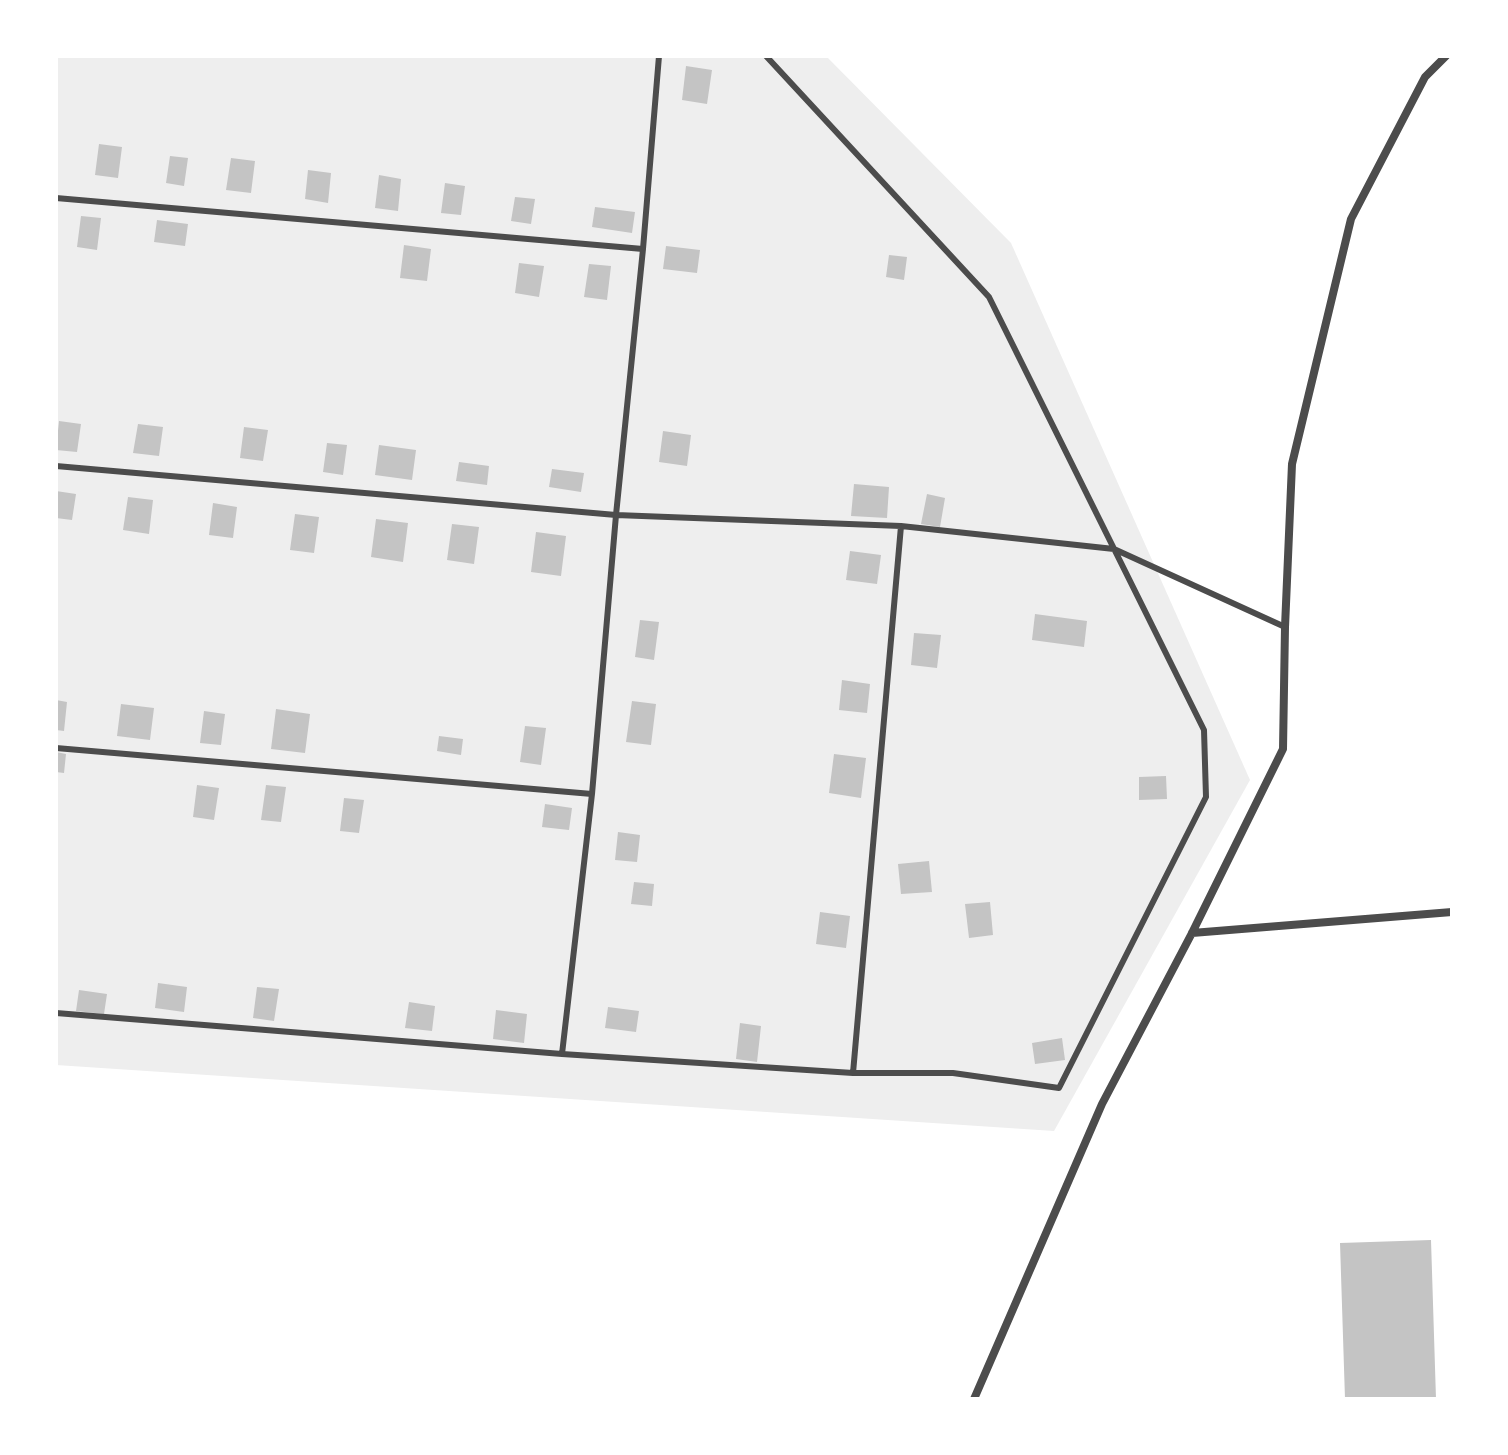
<!DOCTYPE html>
<html>
<head>
<meta charset="utf-8">
<style>
  body { margin:0 }
  #map { position:relative; width:1508px; height:1455px; overflow:hidden; background:#fff; font-family:"Alegreya Sans",sans-serif }
  canvas { display:block }
  .frame { position:absolute; inset:0; border:58px solid #fff; pointer-events:none }
</style>
</head>
<body>
<div id="map">
<canvas width="1508" height="1455"></canvas>
<div class="frame"></div>
</div>
<script>
const c = document.querySelector('canvas').getContext('2d');
c.lineJoin = 'round';
function fill(path, color) { c.fillStyle = color; c.fill(path, 'evenodd'); }
function strokePath(path, color, width, dash) { c.strokeStyle = color; c.lineWidth = width; c.lineCap = dash ? 'butt' : 'round'; c.setLineDash(dash || []); c.stroke(path); }
fill(new Path2D(`
  M56 56H826L1011 243 1250 780 1054 1131 56 1065Z`), '#eee');
fill(new Path2D(`
  M686 66 712 70 707 104 682 100Z
  M99 144 122 147 118 178 95 175Z
  M170 156 188 158 184 186 166 183Z
  M231 158 255 161 251 193 226 190Z
  M308 170 331 173 328 203 305 199Z
  M379 175 401 179 398 211 375 208Z
  M445 183 465 186 461 215 441 213Z
  M515 197 535 199 531 224 511 221Z
  M595 207 635 212 632 233 592 227Z
  M81 216 101 218 97 250 77 247Z
  M157 220 188 224 185 246 154 242Z
  M404 245 431 249 427 281 400 278Z
  M666 246 700 250 697 273 663 269Z
  M889 255 907 257 904 280 886 277Z
  M519 263 544 266 539 297 515 293Z
  M589 264 611 266 607 300 584 297Z
  M59 421 81 424 77 452 56 450Z
  M138 424 163 427 159 456 133 453Z
  M244 427 268 430 263 461 240 458Z
  M663 431 691 435 687 466 659 462Z
  M327 443 347 445 343 475 323 472Z
  M379 445 416 450 412 480 375 475Z
  M459 462 489 466 487 485 456 481Z
  M552 469 584 473 581 492 549 487Z
  M854 484 889 487 887 518 851 516Z
  M56 491 76 494 72 520 56 518Z
  M927 494 945 498 940 527 921 524Z
  M128 497 153 500 149 534 123 530Z
  M213 503 237 507 233 538 209 535Z
  M295 514 319 517 314 553 290 550Z
  M376 519 408 523 403 562 371 557Z
  M452 524 479 527 474 564 447 560Z
  M536 532 566 536 561 576 531 572Z
  M850 551 881 555 877 584 846 580Z
  M1035 614 1087 621 1084 647 1032 640Z
  M640 620 659 622 654 660 635 657Z
  M914 633 941 635 937 668 911 665Z
  M842 680 870 684 867 713 839 710Z
  M56 700 67 702 64 731 56 730Z
  M632 701 656 704 651 745 626 742Z
  M121 704 154 708 150 740 117 736Z
  M276 709 310 714 305 753 271 749Z
  M204 711 225 714 221 745 200 743Z
  M525 726 546 728 541 765 520 762Z
  M439 736 463 739 461 755 437 751Z
  M56 752 66 754 64 773 56 772Z
  M834 754 866 758 861 798 829 793Z
  M1166 776 1167 799 1139 800V777Z
  M197 785 219 788 214 820 193 817Z
  M266 785 286 787 281 822 261 820Z
  M344 798 364 800 359 833 340 831Z
  M545 804 572 808 569 830 542 827Z
  M618 832 640 835 637 862 615 860Z
  M929 861 932 892 901 894 898 864Z
  M634 882 654 884 652 906 631 904Z
  M990 902 993 935 969 938 965 904Z
  M820 912 850 916 846 948 816 944Z
  M158 983 187 987 184 1012 155 1008Z
  M257 987 279 989 274 1021 253 1018Z
  M79 990 107 994 104 1014 76 1011Z
  M409 1002 435 1006 432 1031 405 1028Z
  M608 1007 639 1011 636 1032 605 1028Z
  M496 1010 527 1014 524 1043 493 1039Z
  M740 1023 761 1026 757 1062 736 1059Z
  M1062 1038 1065 1060 1035 1064 1032 1043Z
  M1431 1240 1436 1399H1345L1340 1243Z`), '#c4c4c4');
strokePath(new Path2D(`
  M56 198 643 249
  M56 466 616 515 901 526 1114 549 1285 627
  M56 748 592 794
  M56 1013 562 1054 853 1073H953L1059 1088 1206 797 1204 730 989 297 766 56
  M562 1054 592 794 616 515 643 249 659 56
  M853 1073 901 526`), '#4c4c4c', 6);
strokePath(new Path2D(`
  M1192 933 1452 912
  M974 1399 1102 1104 1192 933 1283 749 1285 627 1292 464 1351 219 1425 77 1446 56`), '#4c4c4c', 8);
</script>
</body>
</html>
